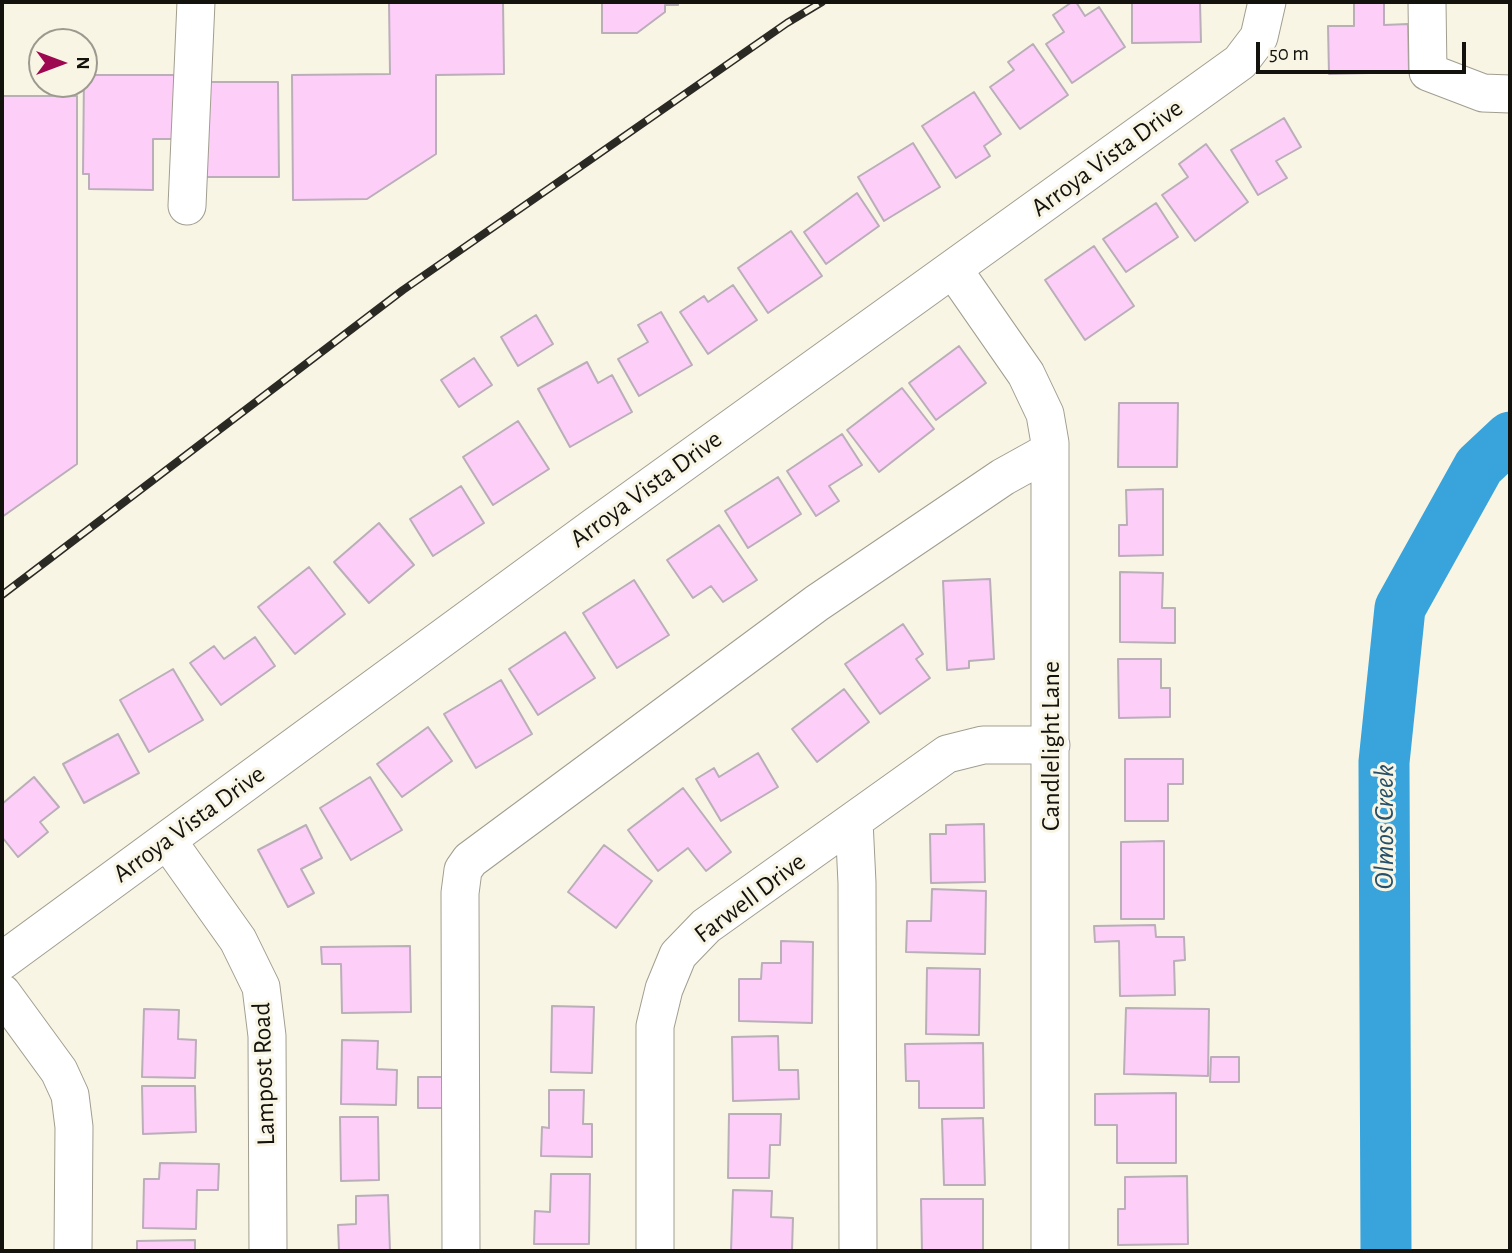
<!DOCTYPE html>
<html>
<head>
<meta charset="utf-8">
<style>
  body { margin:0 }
  #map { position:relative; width:1512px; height:1253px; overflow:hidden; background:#f8f5e5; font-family:"Alegreya Sans",sans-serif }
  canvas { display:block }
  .frame { position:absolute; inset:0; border:4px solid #13120d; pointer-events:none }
  .north { position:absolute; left:28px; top:28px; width:70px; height:70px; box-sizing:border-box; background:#f8f5e5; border:2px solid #9c9a8f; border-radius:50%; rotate:90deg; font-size:19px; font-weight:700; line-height:28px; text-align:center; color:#13120d }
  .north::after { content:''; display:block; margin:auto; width:24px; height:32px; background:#9e0850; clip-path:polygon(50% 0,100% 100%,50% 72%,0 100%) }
  .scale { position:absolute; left:1256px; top:42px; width:210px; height:32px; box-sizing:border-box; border:4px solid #13120d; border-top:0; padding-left:9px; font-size:21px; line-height:24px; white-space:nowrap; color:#13120d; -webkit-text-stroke:5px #f8f5e5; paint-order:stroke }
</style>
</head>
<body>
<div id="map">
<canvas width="1512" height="1253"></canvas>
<div class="frame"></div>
<div class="north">N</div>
<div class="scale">50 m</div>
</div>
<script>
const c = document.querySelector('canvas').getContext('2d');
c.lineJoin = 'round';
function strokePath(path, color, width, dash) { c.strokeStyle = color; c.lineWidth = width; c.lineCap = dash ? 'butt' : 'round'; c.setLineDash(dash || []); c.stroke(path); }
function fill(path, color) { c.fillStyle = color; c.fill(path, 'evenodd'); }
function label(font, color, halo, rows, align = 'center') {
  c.font = font + ' "Alegreya Sans",sans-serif'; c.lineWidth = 6; c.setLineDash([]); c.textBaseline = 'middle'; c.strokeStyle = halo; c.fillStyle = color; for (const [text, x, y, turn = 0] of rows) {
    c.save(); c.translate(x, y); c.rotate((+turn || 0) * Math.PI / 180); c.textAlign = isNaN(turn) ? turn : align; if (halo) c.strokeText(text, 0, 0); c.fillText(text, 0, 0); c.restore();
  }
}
strokePath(new Path2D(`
  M1386 1251 1384 762 1400 608 1479 466 1510 437`), '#39a3db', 51);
const building = new Path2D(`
  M389 2H503L504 74 436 75V154L367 199 293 200 292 75 390 74Z
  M602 2H678V5H665V12L637 33H602Z
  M1072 2H1076L1085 16 1099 7 1125 47 1072 83 1046 44 1064 32 1053 15Z
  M1132 2H1200L1201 42 1132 43Z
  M1354 2H1384V25L1408 24 1409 72 1329 74 1328 26H1354Z
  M1033 44 1068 95 1020 129 990 87 1014 70 1008 62Z
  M84 75H174V139H153V190L89 189V174H83Z
  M201 82H278L279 177H201Z
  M974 92 1001 134 984 146 990 156 956 178 922 126Z
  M2 96H77V464L2 517Z
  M1284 118 1301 147 1276 161 1287 178 1258 195 1231 150Z
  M913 143 940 187 884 221 858 177Z
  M1206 144 1248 202 1195 241 1162 195 1188 177 1179 164Z
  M857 193 879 226 826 264 804 232Z
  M1156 203 1178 237 1126 272 1103 239Z
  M791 231 822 276 768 313 738 268Z
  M1094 246 1134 306 1085 340 1045 280Z
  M733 285 757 320 708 354 680 312 704 296 708 302Z
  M661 312 692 365 639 396 618 359 648 342 638 325Z
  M536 315 553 344 518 366 501 337Z
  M959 346 986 383 936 420 909 383Z
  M474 358 492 385 459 407 441 380Z
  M587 362 598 383 612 375 632 412 570 447 538 389Z
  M902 388 934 429 879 472 847 430Z
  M1119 403H1178L1177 467H1118Z
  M518 421 549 469 493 505 463 457Z
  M842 434 862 465 829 486 839 501 816 516 787 471Z
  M778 477 801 514 748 548 725 511Z
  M461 486 484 523 433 556 410 519Z
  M1163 489V555L1119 556V525H1127L1126 490Z
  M379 523 414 565 369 603 334 562Z
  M719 525 757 580 723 602 711 586 693 598 667 560Z
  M309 567 345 614 295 654 258 607Z
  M1120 572 1163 573 1162 608H1175V643L1120 642Z
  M990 579 994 659 969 661V668L947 670 943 581Z
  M634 580 669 635 617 668 583 613Z
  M903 624 923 654 916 659 930 678 880 714 845 664Z
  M565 632 595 678 538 715 509 669Z
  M255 637 275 666 221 705 190 663 214 646 224 659Z
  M1118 659H1161V688H1170V717L1119 718Z
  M173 669 203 720 149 752 120 700Z
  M501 680 532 734 476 768 444 714Z
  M844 689 869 722 817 762 792 729Z
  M428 727 452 761 402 797 377 764Z
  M118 734 139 773 84 803 63 764Z
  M758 753 778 787 721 821 696 779 714 768 719 777Z
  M1125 759H1183V784H1168V821H1125Z
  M34 777 59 807 40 822 48 832 18 857 2 837V804Z
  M370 777 402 830 351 860 320 808Z
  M683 788 731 852 706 871 688 848 658 871 628 830Z
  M984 824 985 882 931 883 930 834H946V825Z
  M306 825 322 858 301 869 314 893 288 907 258 850Z
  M1164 841V919H1121V842Z
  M604 845 652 881 616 928 568 892Z
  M932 889 986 891 985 954 906 952 907 921H931Z
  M1155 925 1156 937H1184L1185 960 1174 961 1175 995 1120 996 1119 941 1095 942 1094 926Z
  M781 941 813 942 812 1023 739 1021V979H761L762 963H781Z
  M410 946 411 1012 342 1013 341 964H322L321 947Z
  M927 968 980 969 979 1035 926 1034Z
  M552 1006 594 1007 592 1073 551 1072Z
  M1126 1008 1209 1009 1208 1076 1124 1074Z
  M144 1009 179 1010 178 1039 196 1040 195 1078 142 1077Z
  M778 1036 779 1070H798L799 1099 733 1101 732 1037Z
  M342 1040 378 1041 377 1069 397 1070 396 1105 341 1104Z
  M983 1043 984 1108H919V1081H906L905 1044Z
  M1211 1057H1239V1082H1210Z
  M418 1077H446L447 1108H418Z
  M142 1086H195L196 1132 143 1134Z
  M549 1090H584L583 1124H592V1157L541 1156 542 1127 549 1128Z
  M1176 1093V1163H1117V1125H1095V1094Z
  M729 1114H781L780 1145H770L769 1178H728Z
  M340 1117H378L379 1180 341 1181Z
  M983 1118 985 1185H944L942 1119Z
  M160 1163 219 1164 218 1190H197L196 1229 143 1228 144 1179H159Z
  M551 1174H590L589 1244H534L535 1211 550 1212Z
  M1187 1176 1188 1244 1118 1245V1209H1125V1177Z
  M733 1190 772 1191 771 1217 793 1218 792 1251H731Z
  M388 1195 390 1251H339L338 1225 356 1224V1196Z
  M921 1199H983V1251H922Z
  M195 1240V1251H137V1241Z`);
fill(building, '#fccef8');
strokePath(building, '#baaeb9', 2);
const minor = new Path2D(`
  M1427 2 1428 72 1483 93 1510 94
  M187 206 196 2
  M953 269 1026 374 1045 414 1050 443V1251
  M854 821 857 883 858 1251
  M167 840 238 940 261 987 267 1036 268 1251
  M2 961 594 527 1240 62 1259 37 1267 2
  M2 993 59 1071 70 1095 74 1127 73 1251
  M461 1251 460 893 463 870 470 860 817 603 1003 477 1050 451
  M655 1251V1026L664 989 678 955 706 926 947 754 983 745H1051`);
strokePath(minor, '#a19e90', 39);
strokePath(minor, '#fff', 37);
const rail = new Path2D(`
  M2 595 403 290 787 23 822 2`);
strokePath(rail, '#2a2923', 8);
strokePath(rail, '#f8f5e5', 5, [16]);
label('26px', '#13120d', '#f8f5e5', [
  ["Arroya Vista Drive",1107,158,-36],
  ["Arroya Vista Drive",646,489,-36],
  ["Candlelight Lane",1051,746,-90],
  ["Arroya Vista Drive",189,824,-36],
  ["Farwell Drive",750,898,-37],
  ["Lampost Road",264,1074,-92]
]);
label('italic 28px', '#265069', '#f8f5e5', [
  ["Olmos Creek",1385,827,-90]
]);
</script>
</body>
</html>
